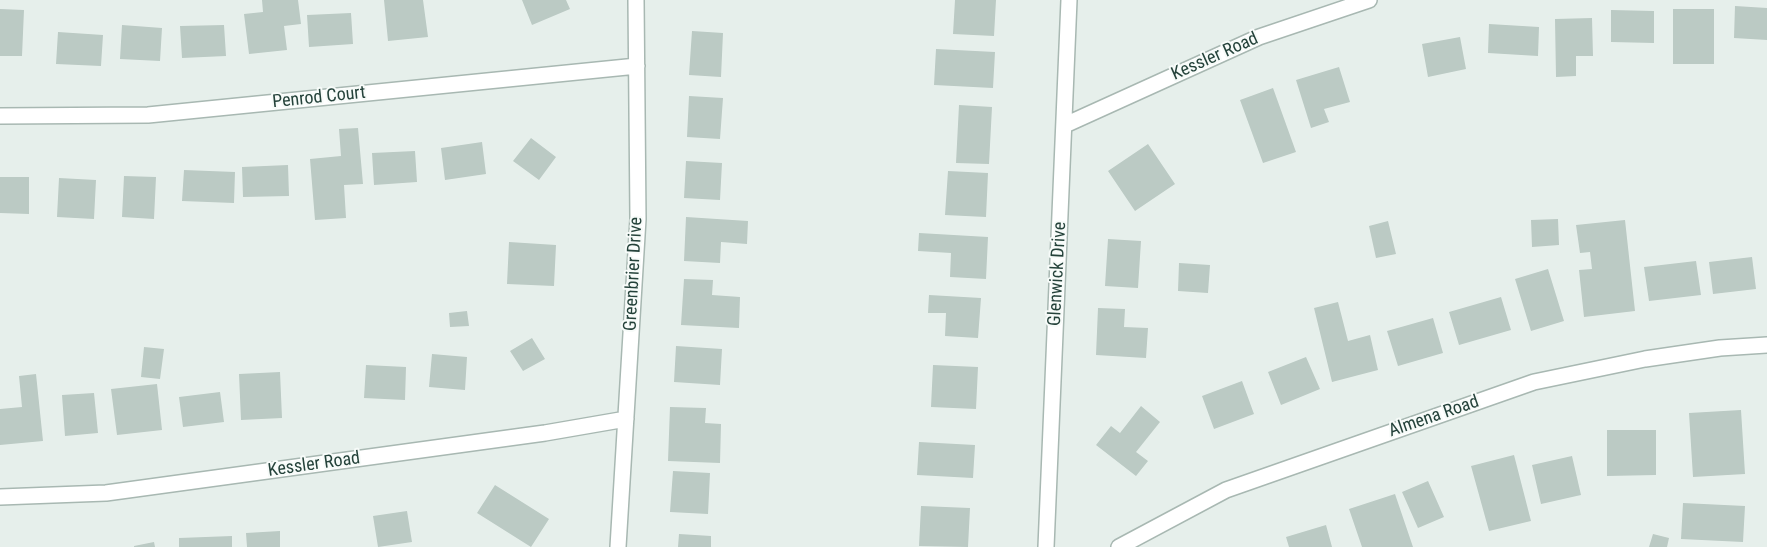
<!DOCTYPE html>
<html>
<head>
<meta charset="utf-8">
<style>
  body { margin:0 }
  canvas { display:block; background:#e6efeb }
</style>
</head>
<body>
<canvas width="1767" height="547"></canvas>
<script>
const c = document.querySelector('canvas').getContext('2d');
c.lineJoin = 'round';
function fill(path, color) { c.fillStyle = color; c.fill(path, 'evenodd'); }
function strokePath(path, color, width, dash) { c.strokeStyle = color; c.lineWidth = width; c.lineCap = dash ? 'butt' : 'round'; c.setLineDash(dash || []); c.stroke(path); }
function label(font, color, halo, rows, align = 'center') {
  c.font = font + ' "Roboto Condensed",sans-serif'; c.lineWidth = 4; c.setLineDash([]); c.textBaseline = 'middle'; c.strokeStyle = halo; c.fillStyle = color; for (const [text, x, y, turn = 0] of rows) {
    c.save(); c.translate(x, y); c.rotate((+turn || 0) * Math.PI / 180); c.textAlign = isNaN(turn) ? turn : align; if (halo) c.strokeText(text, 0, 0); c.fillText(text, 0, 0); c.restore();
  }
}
fill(new Path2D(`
  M262 0H298L301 24 284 26 287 50 249 54 244 14 263 12Z
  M384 0H423L428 37 388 41Z
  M522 0H566L570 9 532 25Z
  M955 0H996L994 36 953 34Z
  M1735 6 1767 8V40L1734 38Z
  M0 9 24 10 22 56H0Z
  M1673 9H1714V64H1673Z
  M1611 10 1654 11V43L1611 42Z
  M351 13 353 44 309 47 307 15Z
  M1592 18 1593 56H1576V76L1556 77 1555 19Z
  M1489 24 1539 27 1538 56 1488 53Z
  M122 25 162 28 160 61 120 59Z
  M224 25 226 56 182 58 180 26Z
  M692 31 723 33 721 77 689 75Z
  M58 32 103 35 101 66 56 64Z
  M1460 37 1466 69 1428 77 1422 44Z
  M936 49 995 52 993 88 934 85Z
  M1339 67 1350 102 1324 109 1329 122 1311 128 1296 80Z
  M1273 88 1296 152 1263 163 1240 100Z
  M689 96 723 98 720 139 687 137Z
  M959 105 992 107 989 164 956 163Z
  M358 128 363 184 344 185 346 218 315 220 310 159 341 156 339 129Z
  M531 138 556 157 539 180 513 161Z
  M482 142 486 174 445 180 441 148Z
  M1148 144 1175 184 1135 211 1108 171Z
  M415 151 417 182 374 185 372 153Z
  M686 161 722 163 720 200 684 198Z
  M288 165 289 196 243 197 242 167Z
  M184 170 235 172 234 203 182 201Z
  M948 171 988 173 986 217 945 215Z
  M124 176 156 177 154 219 122 217Z
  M0 177H29V214L0 213Z
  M59 178 96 180 94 219 57 217Z
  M686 217 748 221 747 244 721 242 720 263 684 261Z
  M1558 219 1559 245 1532 247 1531 220Z
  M1625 220 1635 311 1584 317 1579 270 1592 269 1590 252 1580 253 1576 225Z
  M1388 221 1396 254 1376 258 1369 226Z
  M919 233 988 237 986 279 950 277 951 253 918 251Z
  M1108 239 1141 241 1138 288 1105 286Z
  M509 242 556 245 554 286 507 284Z
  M1752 257 1756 289 1713 294 1709 262Z
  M1696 261 1701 295 1649 301 1644 267Z
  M1179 263 1210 265 1208 293 1178 291Z
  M1548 269 1564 321 1531 331 1515 279Z
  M684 279 713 280 712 295 740 297 739 328 681 325Z
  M929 295 981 298 978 338 945 336 946 313H928Z
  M1501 297 1511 330 1459 345 1449 312Z
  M1338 302 1348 341 1370 335 1378 370 1332 382 1314 308Z
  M1098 308 1125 309 1124 327 1148 328 1146 358 1096 355Z
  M467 311 469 326 450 327 449 313Z
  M1433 318 1443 353 1398 366 1387 331Z
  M532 338 545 359 523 371 510 351Z
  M676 346 722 349 720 385 674 382Z
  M144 347 164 349 160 379 141 377Z
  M432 354 467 357 465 390 429 387Z
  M1306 357 1320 389 1281 405 1268 372Z
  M366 365 406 367 405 400 364 398Z
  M933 365 978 367 976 409 931 407Z
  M280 372 282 418 241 420 239 374Z
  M36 374 43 441 0 445V409L22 407 19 376Z
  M1242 381 1254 414 1214 429 1202 396Z
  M157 384 162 430 117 435 111 389Z
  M220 392 224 422 183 427 179 397Z
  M94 393 98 433 65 436 62 395Z
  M1141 406 1160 422 1136 452 1148 461 1136 476 1096 445 1111 426 1120 433Z
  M670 407 706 408 705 423 721 424 720 463 668 461Z
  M1741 410 1745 474 1693 477 1689 413Z
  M1607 430H1656V475L1607 476Z
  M919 442 975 445 973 478 917 475Z
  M1514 455 1531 521 1489 531 1471 466Z
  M1572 456 1581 495 1541 504 1532 465Z
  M673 471 710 473 708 514 670 512Z
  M1428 481 1444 517 1418 528 1402 492Z
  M495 485 549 519 531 547 477 513Z
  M1395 494 1413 547H1362L1349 509Z
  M1683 503 1745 506 1743 542 1681 539Z
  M921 506 970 508 968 547 919 546Z
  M407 511 412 542 378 547 373 516Z
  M1326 525 1332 547H1289L1286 537Z
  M280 531V547H247L246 533Z
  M679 534 711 536V547H678Z
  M1653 534 1669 538 1667 547H1649Z
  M232 536V547H179V538Z
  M154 542 155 547H134V546Z`), '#bbcac4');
const street = new Path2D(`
  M0 116 148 115 637 66
  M1065 125 1259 37 1369 0
  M0 497 106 493 545 433 626 419
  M618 547 638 219 636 0
  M1046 547 1069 0
  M1119 547 1226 490 1534 382 1645 359 1720 348 1767 345`);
strokePath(street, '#a8b8b2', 18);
strokePath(street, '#fff', 15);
label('18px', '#24423a', '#f7fbf9', [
  ["Kessler Road",1215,57,-24],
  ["Penrod Court",319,98,-6],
  ["Greenbrier Drive",634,274,-87],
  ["Glenwick Drive",1058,274,-87],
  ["Almena Road",1434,417,-19],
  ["Kessler Road",314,465,-8]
]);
</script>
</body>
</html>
